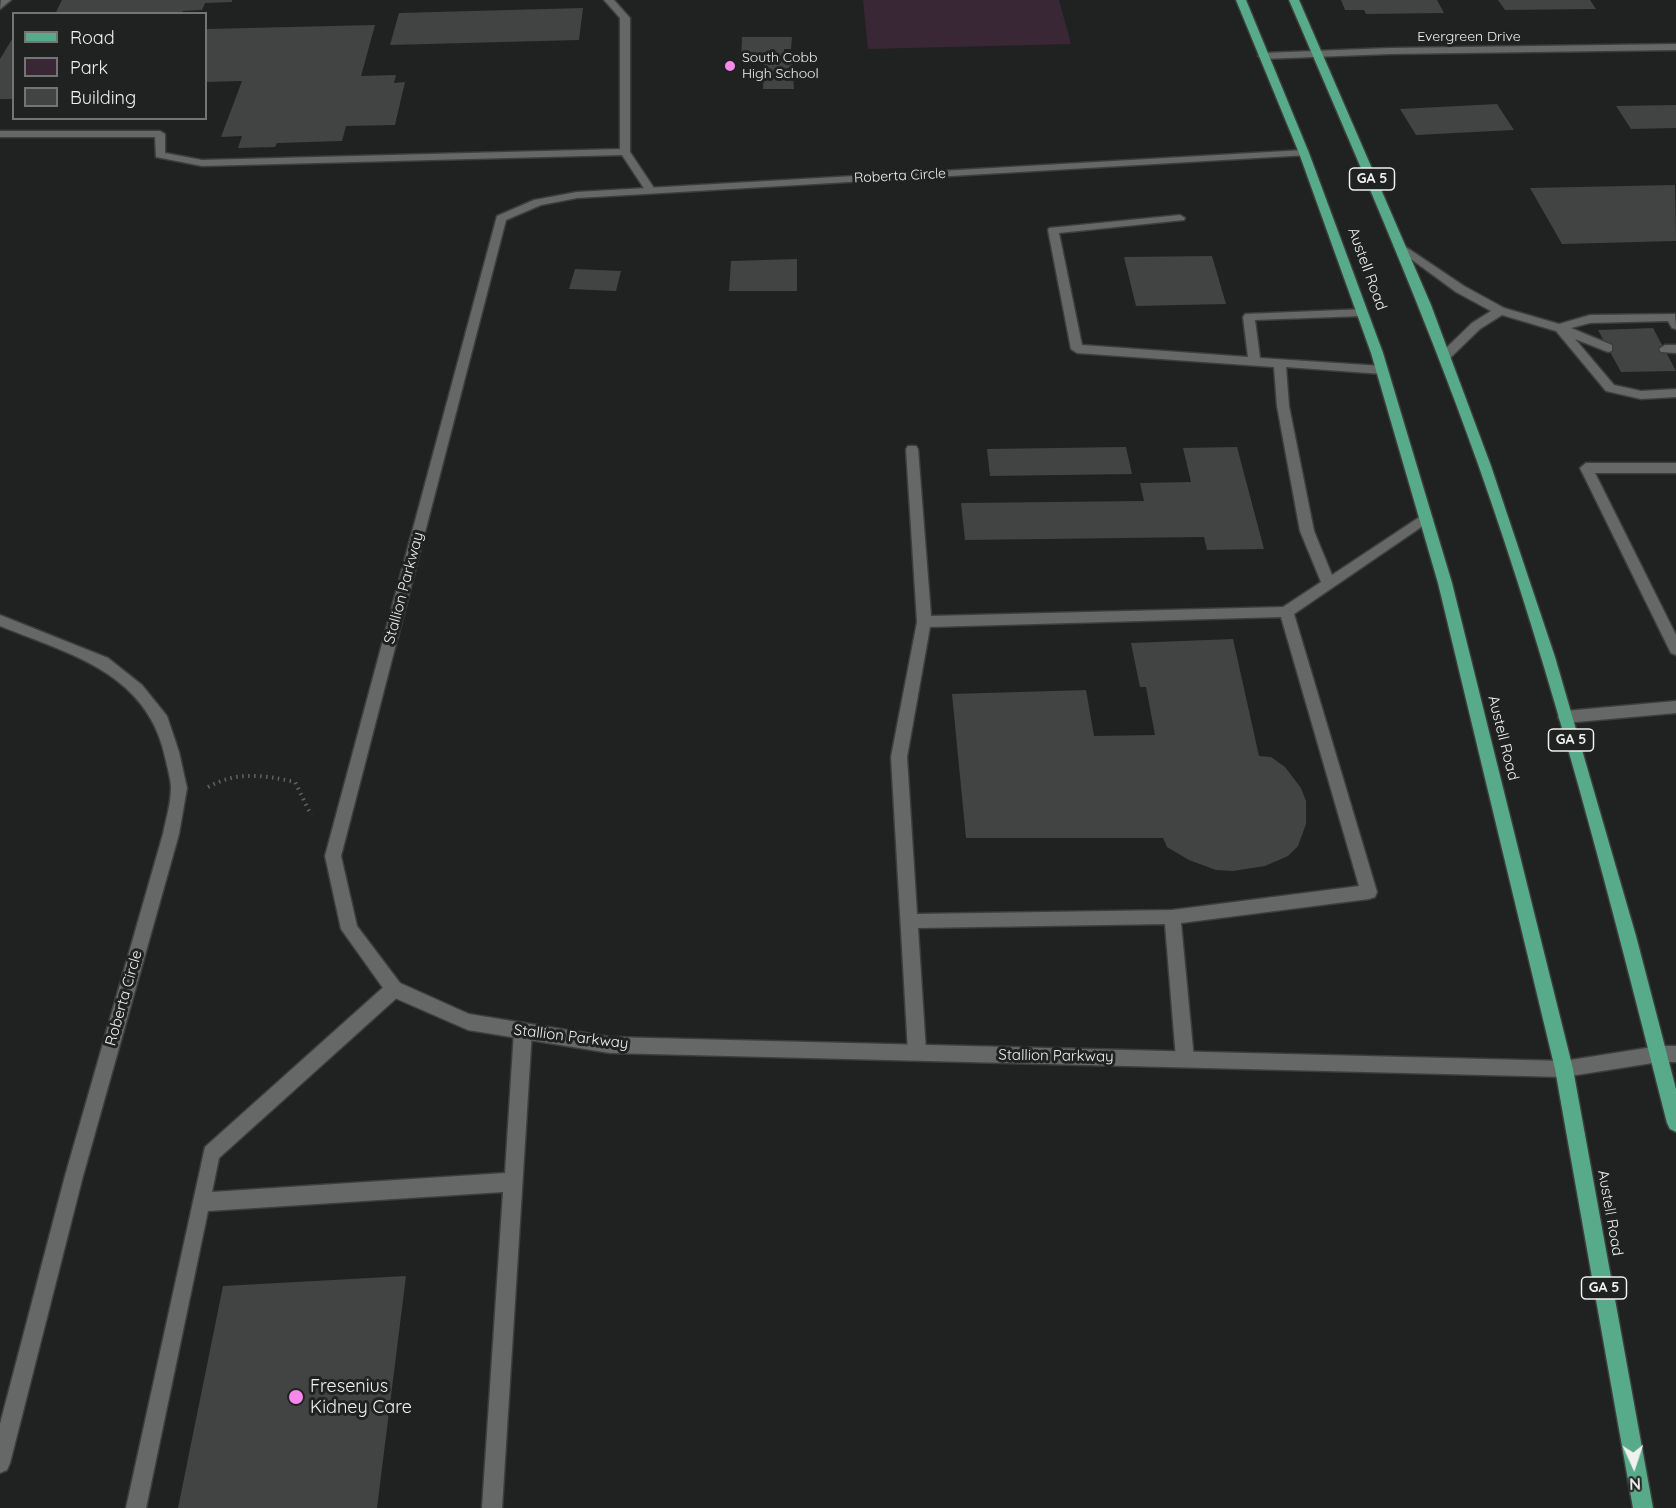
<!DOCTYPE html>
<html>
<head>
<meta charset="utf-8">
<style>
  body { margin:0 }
  #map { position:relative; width:1676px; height:1508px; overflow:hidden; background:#202221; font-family:Quicksand,sans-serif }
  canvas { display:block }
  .legend { position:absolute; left:12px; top:12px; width:195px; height:108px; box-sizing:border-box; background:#202221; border:2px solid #737473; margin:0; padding:8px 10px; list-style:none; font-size:18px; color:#eff0ef }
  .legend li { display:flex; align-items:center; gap:12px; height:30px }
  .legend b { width:30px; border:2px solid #737473 }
  .north { position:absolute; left:1604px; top:1436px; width:60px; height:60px; -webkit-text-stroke:4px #202221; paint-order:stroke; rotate:177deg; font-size:16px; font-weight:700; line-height:24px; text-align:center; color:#eff0ef }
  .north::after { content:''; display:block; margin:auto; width:21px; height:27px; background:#eff0ef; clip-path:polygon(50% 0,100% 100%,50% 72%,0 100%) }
</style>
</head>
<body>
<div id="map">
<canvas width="1676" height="1508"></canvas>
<ul class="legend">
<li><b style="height:8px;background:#57aa8a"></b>Road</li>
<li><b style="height:16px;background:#392736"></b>Park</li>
<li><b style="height:16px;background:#414443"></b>Building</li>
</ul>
<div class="north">N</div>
</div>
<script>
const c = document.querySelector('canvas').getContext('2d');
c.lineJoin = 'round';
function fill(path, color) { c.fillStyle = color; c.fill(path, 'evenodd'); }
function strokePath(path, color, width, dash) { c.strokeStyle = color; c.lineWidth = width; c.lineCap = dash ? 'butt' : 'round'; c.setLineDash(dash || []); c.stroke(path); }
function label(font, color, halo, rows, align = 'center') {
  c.font = font + ' Quicksand,sans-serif'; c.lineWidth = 6; c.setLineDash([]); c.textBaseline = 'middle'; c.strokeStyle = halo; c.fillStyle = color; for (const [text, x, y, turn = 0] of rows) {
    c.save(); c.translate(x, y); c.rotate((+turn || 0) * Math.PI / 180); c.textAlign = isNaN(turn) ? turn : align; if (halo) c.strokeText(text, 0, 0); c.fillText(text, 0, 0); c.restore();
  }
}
fill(new Path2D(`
  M863 0H1059L1071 44 868 49Z`), '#392736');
fill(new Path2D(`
  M62 0H232V2L205 3 202 10 183 11 182 14H55Z
  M1341 0H1437L1444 13 1366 14 1364 10H1345Z
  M1498 0H1590L1596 9 1505 10Z
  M583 8 579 40 390 45 399 13Z
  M375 25 361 76 396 75 394 83 405 82 395 125 346 126 342 141 277 143 275 147 238 148 242 136 221 137 242 81 206 82V29Z
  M14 36V99H0V59Z
  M742 37H792L791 49H784V61H792L794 89H763L764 56 741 57Z
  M1497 104 1514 130 1416 135 1400 109Z
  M1676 105V128L1631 129 1616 106Z
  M1675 185 1676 241 1562 244 1530 188Z
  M1212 256 1226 304 1136 306 1124 257Z
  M797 259V291H729L731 261Z
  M575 269 621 271 616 291 569 289Z
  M1653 328 1676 371 1621 372 1598 330Z
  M1126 447 1132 474 990 476 987 449Z
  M1237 447 1264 549 1207 550 1204 537 965 540 961 503 1144 501 1140 483 1191 482 1183 448Z
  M1233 639 1259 756 1271 757 1285 767 1301 788 1306 801V824L1298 846 1288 856 1265 866 1233 871 1216 870 1189 860 1167 847 1163 838H966L952 694 1086 690 1094 736 1155 735 1146 687H1140L1131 643Z
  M406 1276 377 1508H178L223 1286Z`), '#414443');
const service = new Path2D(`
  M11 0 0 9 1 0Z
  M604 0H614L630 18V152L656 191 655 193H647L622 155 202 166 156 157 155 137H0V131H160L165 134V153L202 160 620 149V18Z
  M1180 215 1185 218 1184 220 1059 233 1082 345 1248 357 1243 317 1245 314 1366 309V315L1362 316 1255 320 1260 358 1382 366 1388 370 1382 374 1286 367 1289 406 1314 531 1332 575 1421 516 1426 514 1433 519 1294 614 1377 892 1375 897 1369 899 1181 923 1194 1059 1191 1065 1185 1067 1179 1065 1176 1059 1165 924 918 928 926 1052 923 1058 917 1060 911 1058 908 1052 891 757 917 622 906 449 908 446H916L918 449 931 616 1283 607 1321 582 1300 531 1277 406 1274 367 1077 353 1071 349 1048 230 1049 228ZM1281 617 1359 886 1172 910 917 914 907 757 930 627Z
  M1400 243 1464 286 1504 308 1559 324 1590 315 1675 314 1676 329 1672 328 1668 321 1590 323 1571 328 1612 345V351L1608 352 1575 339 1614 385 1641 391 1676 389V397L1641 399 1606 391 1556 331 1502 315 1480 329 1448 360H1440V354L1472 323 1491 311 1456 292 1396 248 1394 246Z
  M1665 345H1676V353L1661 352 1659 349Z
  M1586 463H1676V473H1595L1676 635V655L1671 653 1669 649 1580 468Z
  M1676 701V713L1565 723 1560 721 1558 717 1560 713 1565 711Z
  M394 981 400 983 402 989 400 995 219 1158 212 1192 505 1173 514 1031 517 1025 523 1023 529 1025 532 1031 502 1508H482L503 1192 208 1211 146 1508H126L205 1147 388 983Z`);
const minor = new Path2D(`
  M1676 44V50L1390 54 1263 59 1258 56 1263 53 1390 48Z
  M1304 150 1308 151V155L577 198 541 205 506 220 341 856 357 926 400 983 469 1014 610 1037 1564 1061 1659 1046H1676V1062H1659L1564 1077 610 1053 468 1030 388 995 341 929 325 856 497 216 534 200 577 192Z
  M0 615 108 658 142 685 167 716 179 752 187 788 179 834 83 1176 10 1463 7 1470 0 1473V1424L65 1176 163 834C166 819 171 803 171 788 171 780 168 770 166 761 149 673 72 655 0 626Z`);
const primary = new Path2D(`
  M1236 0H1246L1309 153 1383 353 1452 583 1573 1069 1653 1508H1633L1555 1069 1438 583 1371 353 1299 153Z
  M1289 0H1299L1431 305 1491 466 1555 657 1636 936 1676 1089V1132L1670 1129 1667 1123C1611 902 1554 679 1478 464 1422 306 1355 154 1289 0Z`);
strokePath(service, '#3c3e3d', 3);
strokePath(minor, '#3c3e3d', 3);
strokePath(primary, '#3c3e3d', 3);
strokePath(new Path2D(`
  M208 787C237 771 263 775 295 782L311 815`), '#626463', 4, [1.5, 4.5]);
fill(service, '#656866');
fill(minor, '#656866');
fill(primary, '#57aa8a');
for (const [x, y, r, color] of [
  [730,66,6,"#f888ea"],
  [296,1397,8,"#f888ea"]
]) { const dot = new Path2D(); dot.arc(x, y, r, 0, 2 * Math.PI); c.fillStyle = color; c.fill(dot); strokePath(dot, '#202221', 2); }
label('14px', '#eff0ef', '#202221', [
  ["Evergreen Drive",1469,37],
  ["Roberta Circle",900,176,-3]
]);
label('14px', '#eff0ef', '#202221', [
  ["South Cobb",742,58],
  ["High School",742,74]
], 'left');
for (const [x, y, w] of [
  [1372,179,45],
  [1571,740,45],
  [1604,1288,45]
]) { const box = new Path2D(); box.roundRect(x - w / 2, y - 11, w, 22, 4.5); c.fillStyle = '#202221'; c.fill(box); strokePath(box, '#eff0ef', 1.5); }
label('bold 14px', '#eff0ef', null, [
  ["GA 5",1372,179],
  ["GA 5",1571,740],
  ["GA 5",1604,1288]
]);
label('15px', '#eff0ef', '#202221', [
  ["Austell Road",1367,269,70],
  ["Stallion Parkway",404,588,-75],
  ["Austell Road",1503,738,76],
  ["Roberta Circle",124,998,-74],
  ["Stallion Parkway",571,1037,7],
  ["Stallion Parkway",1056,1056,1],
  ["Austell Road",1610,1213,80]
]);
label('18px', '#eff0ef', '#202221', [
  ["Fresenius",310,1387],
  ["Kidney Care",310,1408]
], 'left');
</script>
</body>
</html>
